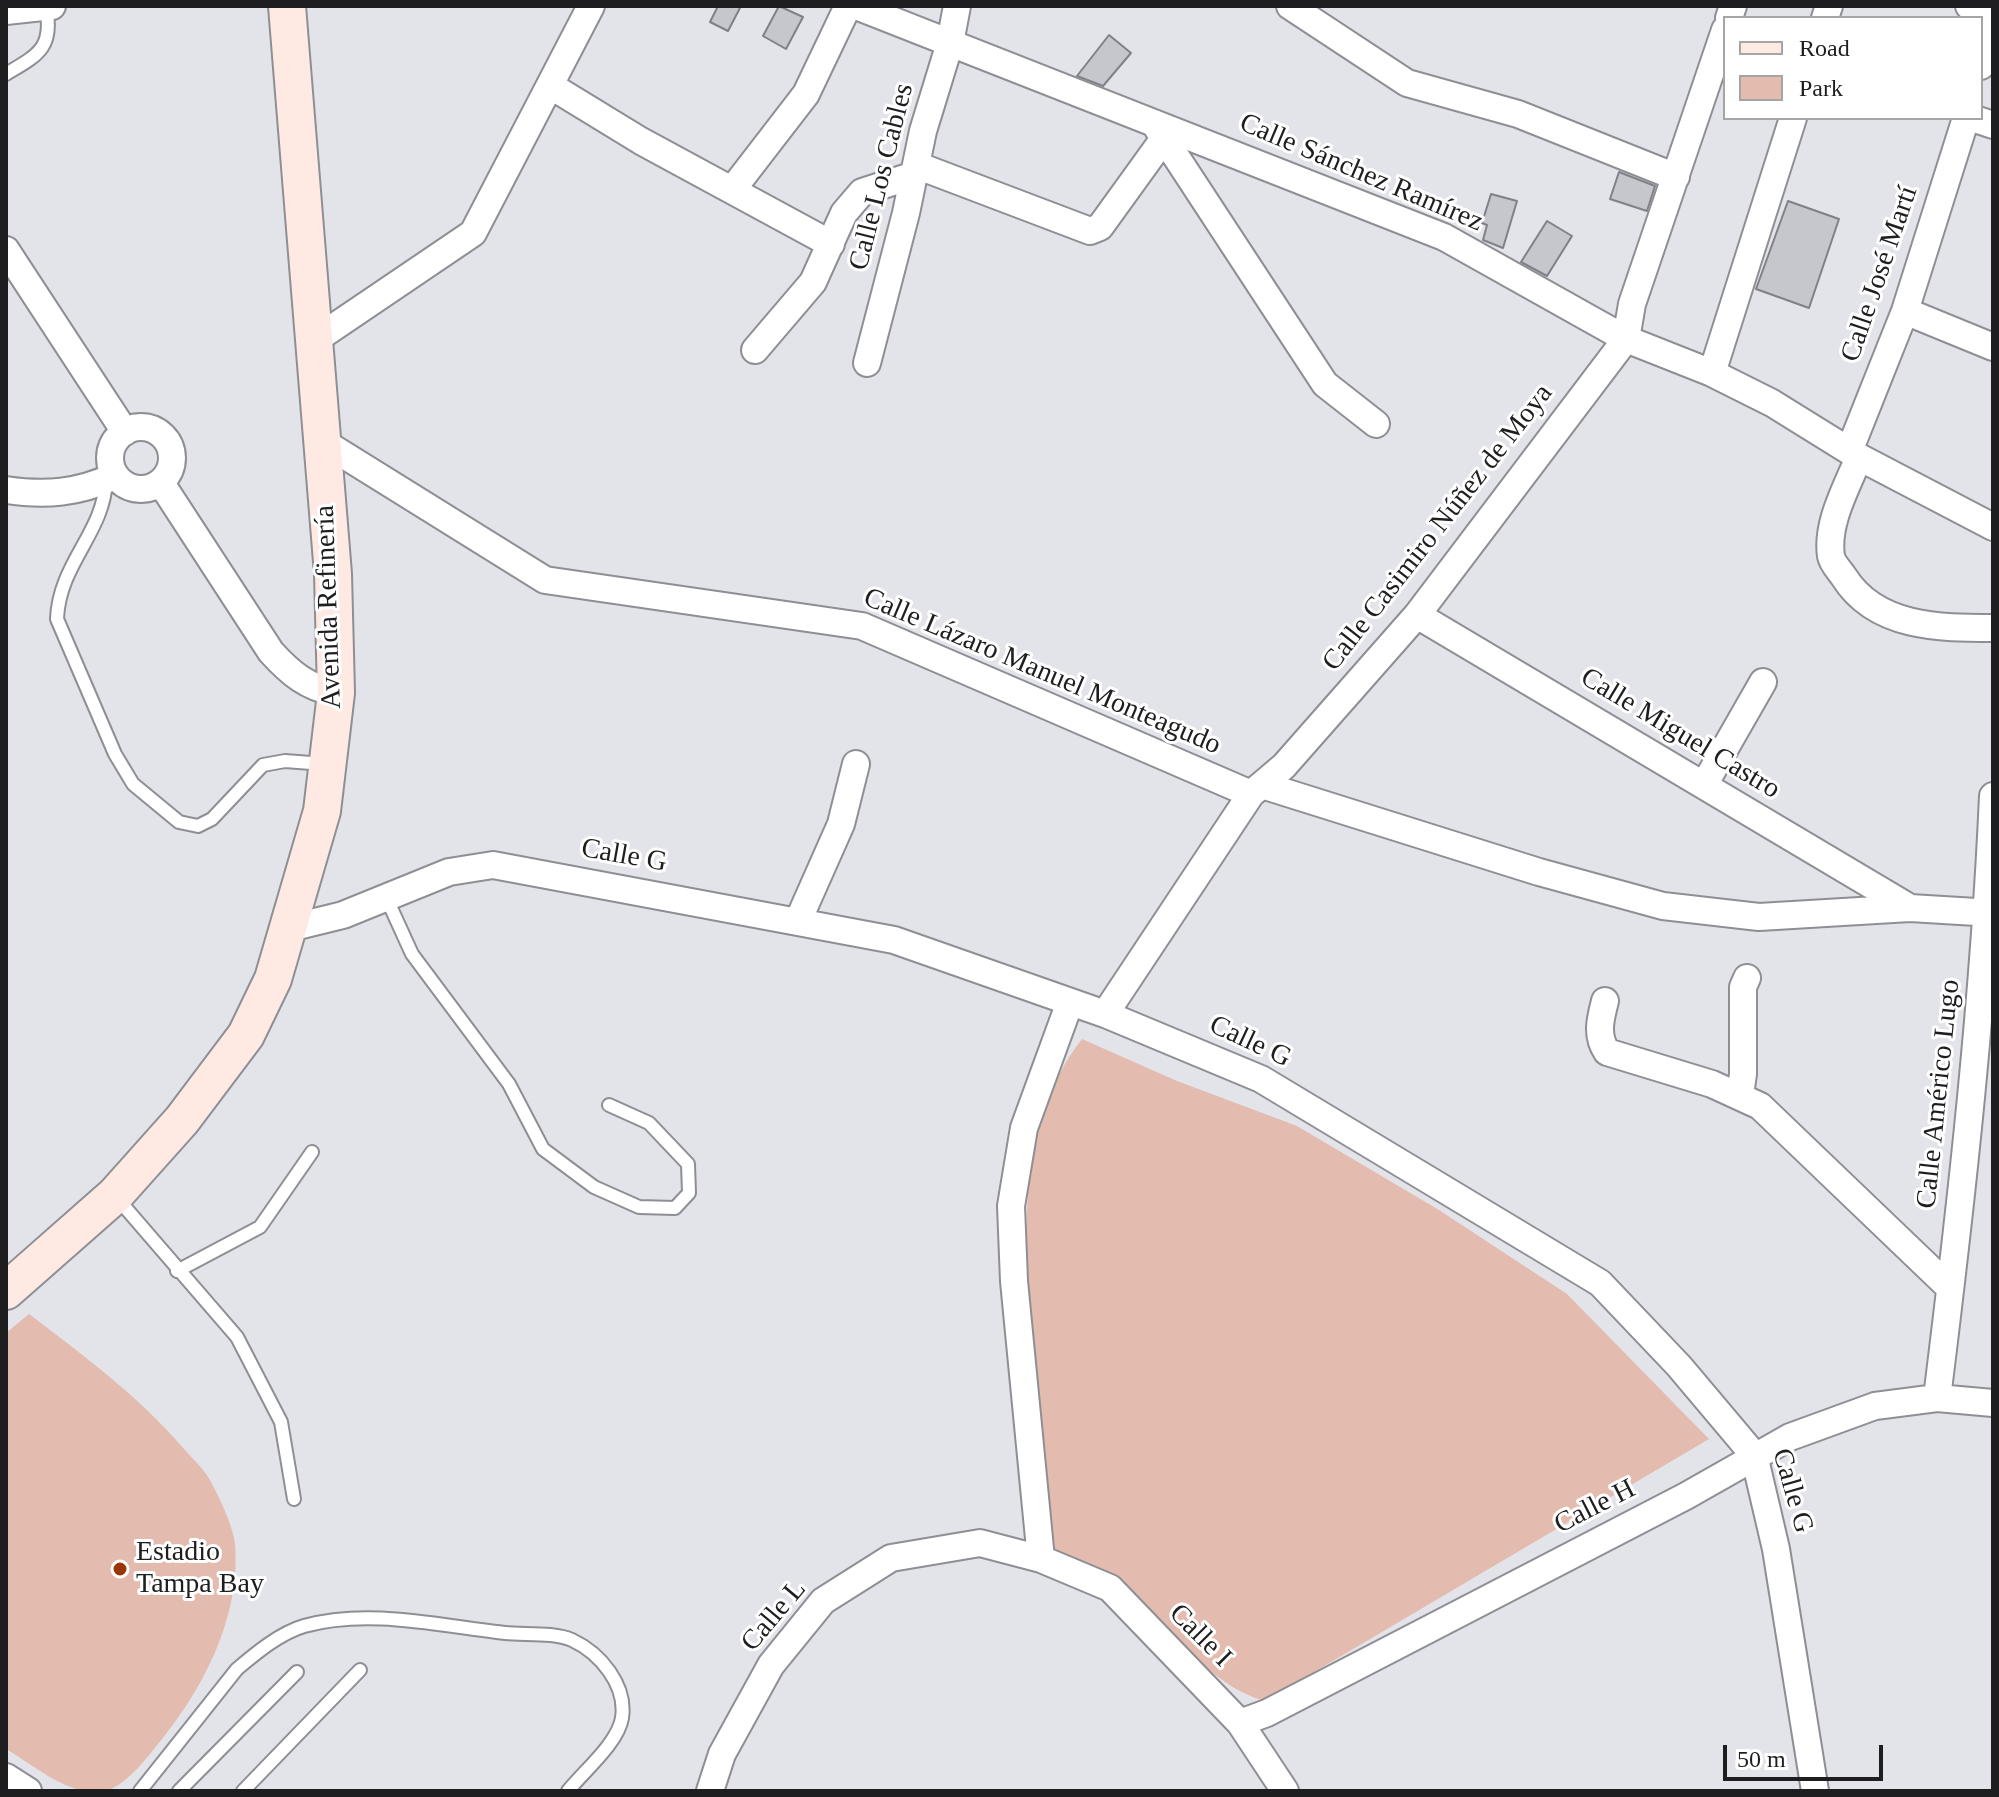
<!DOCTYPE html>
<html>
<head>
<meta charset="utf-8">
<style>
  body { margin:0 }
  #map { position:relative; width:1999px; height:1797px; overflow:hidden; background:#e3e4e9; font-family:"Times New Roman",serif }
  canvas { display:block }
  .frame { position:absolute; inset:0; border:8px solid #1e1e20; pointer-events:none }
  .legend { position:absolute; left:1723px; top:16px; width:260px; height:104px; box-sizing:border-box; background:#fff; border:2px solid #a5a5a6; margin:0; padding:10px 14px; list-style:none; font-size:24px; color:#1e1e20 }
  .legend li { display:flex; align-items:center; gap:16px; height:40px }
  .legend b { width:40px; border:2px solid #a5a5a6 }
  .scale { position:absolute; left:1723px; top:1745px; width:160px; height:36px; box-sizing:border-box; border:4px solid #1e1e20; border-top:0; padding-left:10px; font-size:24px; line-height:28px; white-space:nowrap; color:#1e1e20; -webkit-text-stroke:6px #fff; paint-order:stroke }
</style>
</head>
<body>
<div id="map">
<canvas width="1999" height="1797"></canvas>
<div class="frame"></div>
<ul class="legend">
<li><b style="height:10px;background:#ffeae3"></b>Road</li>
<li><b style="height:22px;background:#e3bcaf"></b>Park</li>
</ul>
<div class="scale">50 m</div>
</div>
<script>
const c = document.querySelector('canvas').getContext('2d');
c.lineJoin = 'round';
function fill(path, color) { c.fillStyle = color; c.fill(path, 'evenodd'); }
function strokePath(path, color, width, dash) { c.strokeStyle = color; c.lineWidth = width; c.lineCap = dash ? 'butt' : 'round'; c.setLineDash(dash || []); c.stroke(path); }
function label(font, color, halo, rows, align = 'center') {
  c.font = font + ' "Times New Roman",serif'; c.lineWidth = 6; c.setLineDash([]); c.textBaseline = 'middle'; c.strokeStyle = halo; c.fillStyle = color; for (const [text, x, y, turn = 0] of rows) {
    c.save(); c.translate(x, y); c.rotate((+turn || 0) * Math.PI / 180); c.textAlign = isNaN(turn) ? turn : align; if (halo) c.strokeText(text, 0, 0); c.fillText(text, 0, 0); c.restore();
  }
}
fill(new Path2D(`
  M1082 1039 1177 1081 1297 1126 1439 1210 1567 1294 1709 1439 1265 1701C1206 1685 1170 1623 1121 1589 1100 1574 1071 1566 1047 1556 1043 1495 1038 1434 1034 1374 1026 1264 1009 1131 1082 1039Z
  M29 1314C84 1356 139 1396 184 1449 193 1459 205 1470 211 1482 220 1499 233 1526 235 1544 241 1617 203 1690 158 1744 146 1759 124 1788 104 1791 69 1797 35 1766 6 1749V1333Z`), '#e3bcaf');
const building = new Path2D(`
  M718 6H741L728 31 710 22Z
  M779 6 803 17 786 49 763 36Z
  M1109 35 1131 53 1103 86 1077 76Z
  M1619 172 1655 186 1647 211 1610 199Z
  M1491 194 1517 201 1503 248 1483 240 1487 225 1482 223Z
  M1788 201 1839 219 1809 308 1756 289Z
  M1547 221 1572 236 1547 276 1521 262Z`);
fill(building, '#c6c7cd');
strokePath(building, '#808186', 2);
const lane = new Path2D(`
  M6 74C38 55 54 48 46 7
  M106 479C105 532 59 563 57 619L115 754 133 784 179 822 198 826 212 819 263 765 285 761 324 764
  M386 897 412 954 509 1084 543 1149 594 1187 639 1207 675 1208 689 1193 688 1164 649 1123 609 1105
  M117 1198 237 1337 281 1422 294 1499
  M177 1271 260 1227 312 1152
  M140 1791 237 1669C256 1653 280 1633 304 1626 369 1608 440 1626 505 1633 525 1635 554 1632 572 1640 600 1653 627 1685 622 1718 618 1743 584 1771 568 1791
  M179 1791 297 1672
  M243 1791 360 1670`);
const street = new Path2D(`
  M856 6 1444 237 1626 339 1712 373 1772 403 1859 457 1993 527
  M1290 6 1407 83 1518 114 1676 177
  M1969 6 1993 14
  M6 11 52 6
  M1729 18 1733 6
  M1825 18 1829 6
  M1981 66 1993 24
  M551 86 641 141 831 244
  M1972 118 1993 125
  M1154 123 1325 384 1376 424
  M916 165 1090 231 1100 227 1165 137
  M732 190 806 94 848 6
  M6 250 125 432
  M1905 311 1993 347
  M312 342 473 233 591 6
  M755 350 813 282 844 213 862 192 914 175
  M867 363 906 213 923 131 950 43 957 6
  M1712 373 1793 118
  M110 458a31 31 0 1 1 62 0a31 31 0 1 1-62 0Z
  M320 440 545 580 862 626 1251 794
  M1850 449 1905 311 1966 118
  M1859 457C1847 487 1826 523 1831 556 1832 563 1840 571 1844 577 1876 628 1940 628 1993 628
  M161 483 271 652C291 674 307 687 336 693
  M6 490C46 496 78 493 115 476
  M1417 615 1910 908
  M1262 785 1539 872 1663 906 1759 917 1910 908 1993 913
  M1704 785 1763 682
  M798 921 841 824 856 764
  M286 929 343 915 449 872 493 865 894 940 1105 1014 1261 1079 1600 1283 1679 1366 1754 1455 1776 1549 1815 1791
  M1605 1001C1600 1020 1596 1036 1607 1052L1712 1084 1760 1106 1950 1288
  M1105 1014 1251 794 1284 766 1417 615 1626 339 1632 304 1725 30
  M1740 1095 1743 1074V987L1747 978
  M1937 1398C1962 1197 1984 998 1993 796
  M1041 1559 1014 1281 1011 1206 1024 1128 1070 1002
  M1240 1723 1267 1713 1686 1496 1790 1437 1875 1406 1937 1398 1993 1403
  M6 1777 28 1791
  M710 1791 722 1754 771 1665 823 1601 891 1558 980 1543 1041 1559 1110 1588 1240 1723 1285 1791`);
const secondary = new Path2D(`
  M6 1291 115 1195 182 1120 246 1035 273 979 322 811 336 693 333 574 287 6`);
strokePath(lane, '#8e8f94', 16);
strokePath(street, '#8e8f94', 30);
strokePath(secondary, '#8e8f94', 40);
strokePath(lane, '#fff', 12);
strokePath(street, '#fff', 26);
strokePath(secondary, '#ffeae3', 36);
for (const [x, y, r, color] of [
  [120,1569,8,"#9a3506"]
]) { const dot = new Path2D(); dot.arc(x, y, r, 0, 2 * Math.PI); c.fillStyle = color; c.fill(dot); strokePath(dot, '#fff', 3); }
label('28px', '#1e1e20', '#fff', [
  ["Calle Sánchez Ramírez",1361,173,23],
  ["Calle Los Cables",882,177,-76],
  ["Calle José Martí",1880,274,-71],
  ["Calle Casimiro Núñez de Moya",1438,528,-52],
  ["Avenida Refinería",329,607,-92],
  ["Calle Lázaro Manuel Monteagudo",1042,672,23],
  ["Calle Miguel Castro",1680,734,31],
  ["Calle G",624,856,10],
  ["Calle G",1250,1042,25],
  ["Calle Américo Lugo",1939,1094,-84],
  ["Calle G",1792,1491,74],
  ["Calle H",1595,1507,-27],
  ["Calle L",774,1616,-50],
  ["Calle I",1200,1636,45]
]);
label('28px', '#1e1e20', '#fff', [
  ["Estadio",136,1553],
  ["Tampa Bay",136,1585]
], 'left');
</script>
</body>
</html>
